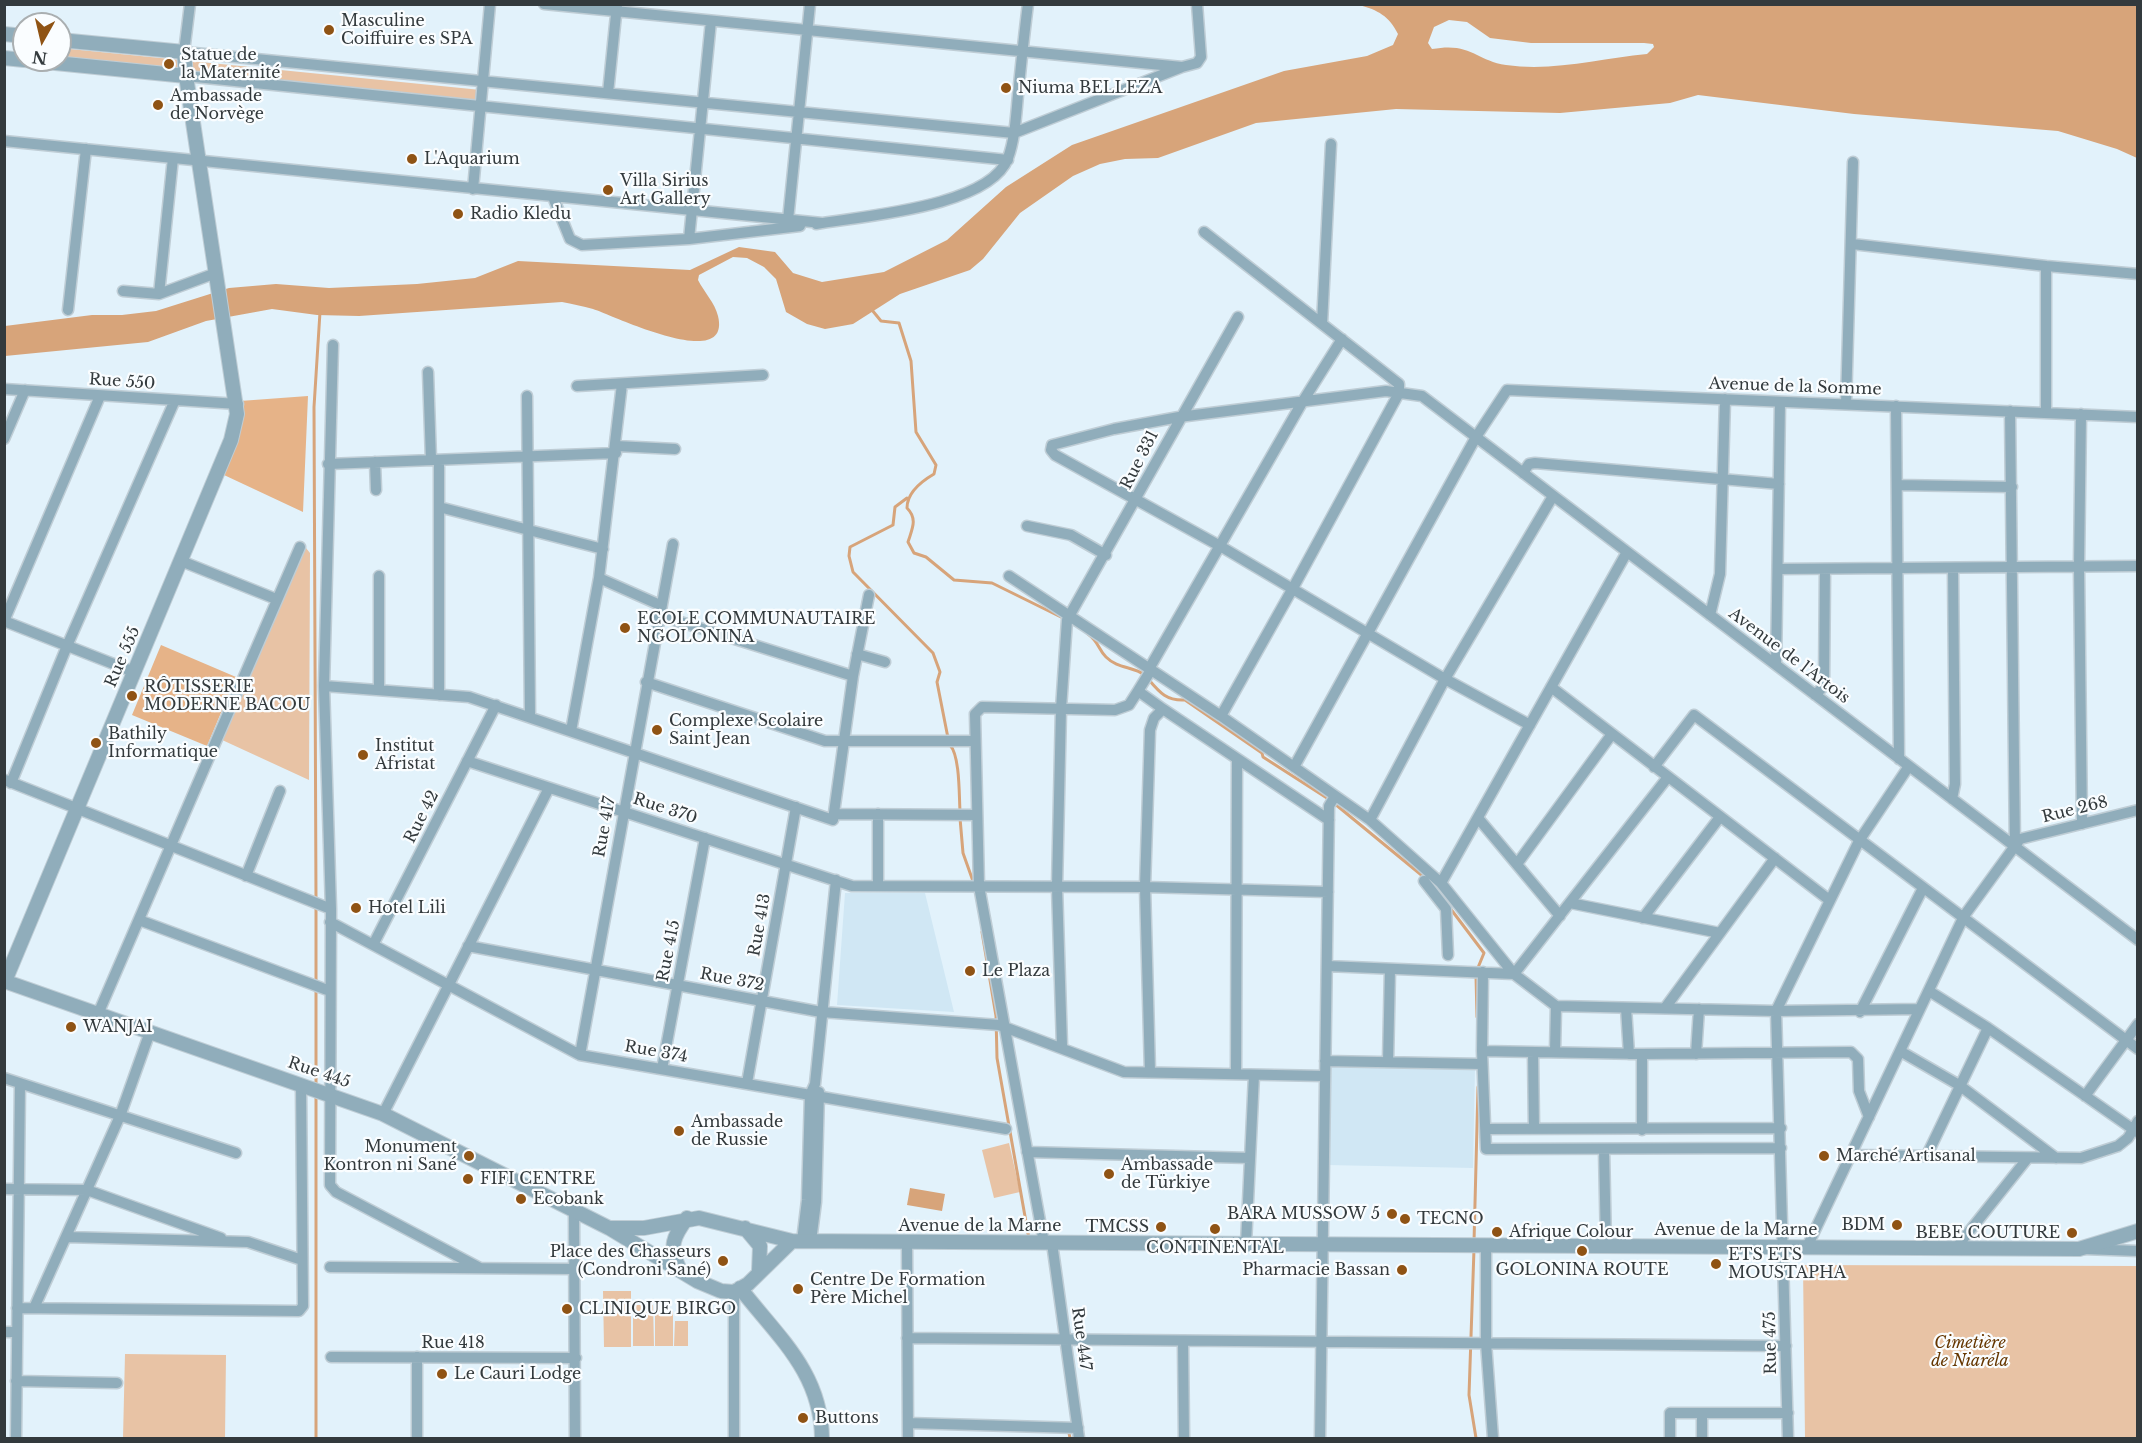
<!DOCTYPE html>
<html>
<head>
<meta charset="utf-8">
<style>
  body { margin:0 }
  #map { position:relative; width:2142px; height:1443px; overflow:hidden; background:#e2f2fb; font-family:"Libre Baskerville",serif }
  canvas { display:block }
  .frame { position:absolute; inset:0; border:6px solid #333a3d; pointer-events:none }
  .north { position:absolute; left:12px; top:12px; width:60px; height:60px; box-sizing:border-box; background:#fafdff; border:2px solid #aaafb1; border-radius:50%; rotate:188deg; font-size:16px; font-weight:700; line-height:24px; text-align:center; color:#333a3d }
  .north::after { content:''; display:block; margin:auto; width:21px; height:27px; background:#8f5314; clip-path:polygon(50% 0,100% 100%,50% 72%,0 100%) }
</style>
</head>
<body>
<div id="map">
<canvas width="2142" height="1443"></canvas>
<div class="frame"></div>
<div class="north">N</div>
</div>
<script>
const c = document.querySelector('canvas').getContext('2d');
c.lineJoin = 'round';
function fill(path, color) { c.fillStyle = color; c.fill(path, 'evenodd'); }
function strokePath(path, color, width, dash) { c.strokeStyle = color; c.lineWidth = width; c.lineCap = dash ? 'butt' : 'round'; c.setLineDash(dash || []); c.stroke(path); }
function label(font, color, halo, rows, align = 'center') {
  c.font = font + ' "Libre Baskerville",serif'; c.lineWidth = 4.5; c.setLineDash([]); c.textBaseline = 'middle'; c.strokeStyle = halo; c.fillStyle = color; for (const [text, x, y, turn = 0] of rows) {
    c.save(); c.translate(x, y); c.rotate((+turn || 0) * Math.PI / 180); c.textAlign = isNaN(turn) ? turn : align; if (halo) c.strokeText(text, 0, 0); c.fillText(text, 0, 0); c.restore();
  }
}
fill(new Path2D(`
  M845 893H925L954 1012 837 1005Z
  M1329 1065 1475 1068 1473 1168 1327 1165Z`), '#d0e7f4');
fill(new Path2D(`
  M60 48 481 90V102L60 59Z
  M306 548 310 553 309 780 220 739Z
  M1009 1143 1020 1192 994 1198 982 1150Z
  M1803 1265 2137 1266V1438H1805Z
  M603 1291H631V1347H604Z
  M633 1305H653L654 1346H633Z
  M655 1310 673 1311V1346H655Z
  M675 1321H688V1346H674Z
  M125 1354 226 1355 225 1438H123Z`), '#e8c3a5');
fill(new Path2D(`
  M308 396 303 512 224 475 240 401Z
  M161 645 236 677 207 746 132 715Z`), '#e6b388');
fill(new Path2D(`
  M1359 5H2137V158L2117 149 2058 131 1854 114 1698 95 1670 103 1560 113 1396 109 1256 123 1158 158 1125 159 1100 164 1073 176 1020 213 983 259 970 270 900 294 853 324 825 329 807 324 786 312 776 279 764 267 747 258 733 257 699 275 698 280C704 292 715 303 718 316 732 374 610 314 593 309 583 306 572 304 562 302L359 316 317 315 272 309 206 321 148 342 5 356V326L92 315H122L156 311 229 288 276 284 329 288 417 284 475 278 518 261 690 270 739 247 775 252 793 273 822 282 884 272 947 240 1006 187 1072 145 1284 71 1367 56 1393 45 1398 34C1389 16 1378 10 1359 5ZM1449 20 1467 22 1490 38 1531 43H1644L1653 44 1654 47 1647 54C1601 58 1554 72 1506 65 1475 60 1471 42 1432 49L1428 43 1434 27Z
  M910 1188 945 1194 942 1211 907 1205Z`), '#d7a47a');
strokePath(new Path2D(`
  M872 310 881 321 899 323 911 361 916 432 936 465 934 474C922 481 907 492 907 508 918 519 912 529 908 542L914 553 926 557 954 580 992 583 1065 619
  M907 498 895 507 893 525 850 547 849 556 853 572 933 653 940 672 937 682 948 738
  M1088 634C1099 642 1098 649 1106 657 1118 669 1132 666 1145 675
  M1149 680C1160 693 1167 701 1185 700L1262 753 1263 757 1330 800
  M950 745C960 756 959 795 960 811
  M1335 804 1425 878
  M960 818 963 853 974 884
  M316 900 314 407 320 312
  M316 906V1086
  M1450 908 1484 953 1477 970
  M982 932 996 1016 997 1058 1029 1239
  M1476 976 1477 1017
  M316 1095V1438
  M1474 1242 1478 1087
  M1474 1249 1469 1395 1476 1438
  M1069 1433 1070 1438`), '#d7a47a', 3);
const minor = new Path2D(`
  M190 4 184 52 1014 133 1182 67 544 4
  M1182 67 1197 63 1201 57 1197 4
  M186 76 1008 160
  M608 93 617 5
  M4 141 822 223
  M473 189 490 4
  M553 197 570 239 582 245 689 239 800 226
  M788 220 810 4
  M816 224C863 216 990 207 1008 158 1015 139 1016 116 1018 95 1021 65 1024 35 1028 4
  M1204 232 1399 384V393L1293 588 1221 716
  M689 239 711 21
  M1852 244 2046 266V413
  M2046 266 2138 274
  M123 291 159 294 216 273
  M159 294 173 158
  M68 310 86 149
  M1322 324 1331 144
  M333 345 324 686 331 909 330 1185 336 1192 480 1268
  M428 372 431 460
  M577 386 763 375
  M4 389 238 404
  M527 396 530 716
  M1846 404 1853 162
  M1896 406 1899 759
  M2010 411 2015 847
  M2081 414 2079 566 2082 824
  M4 439 25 390
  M616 446 675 449
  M439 460V695
  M375 462 376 490
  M328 464 616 453
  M1523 473 1529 464 1535 463 1779 484
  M1897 485 2012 487
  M439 507 603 549
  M1027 526 1071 535 1106 555
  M181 561 276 599
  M1778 569 2138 566
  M1009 576 1221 716 1370 820 1445 679 1553 496
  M599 578 660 605
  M658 615 853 676
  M1710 615 1720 574 1725 399
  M4 621 100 396
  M4 621 134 672
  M857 654 885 662
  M1776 665 1780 402
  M1149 669 1303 401 1342 339
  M646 682 825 741H974
  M324 686 469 697 833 820 853 676 869 595
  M1551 687 1828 899
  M379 689V576
  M1138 691 1151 670
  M1815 695 1824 686 1825 569
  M1530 725 1445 679 1220 546 1055 455 1051 450 1052 445 1114 429 1179 417 1386 391 1422 396 2138 940
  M571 731 599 578 622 384
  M467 761 852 886 1145 887 1328 892
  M1294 767 1476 437 1507 390 2138 417
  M1654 767 1694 715 2138 1049
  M5 780 331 909
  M11 783 67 646 175 400
  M1952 799 1955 784 1953 568
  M834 814 977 815
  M1478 818 1560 916
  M1370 820 1441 883 1514 974 1556 1006 1776 1011 1920 1009
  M1517 864 1612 734
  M246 876 280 791
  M1424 881 1446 909 1448 955
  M1441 883 1627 552
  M878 886V814
  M1570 903 1720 933
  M1643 918 1720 817
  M139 920 330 991
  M330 922 580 1055 1006 1129
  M374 943 496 705
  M468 946 821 1012 999 1025 1124 1072 1325 1076
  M1327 966 1514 974 1668 777
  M1483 972 1482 1051 1486 1149 1781 1148
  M1929 991 1988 1028 2137 1132
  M1626 1008 1629 1054
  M1665 1008 1775 858
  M1860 1012 1923 888
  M98 1014 300 547
  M1062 1046 1057 887 1061 709 1067 620 1238 317
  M1482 1051 1642 1054 1851 1052 1858 1059 1859 1091 1869 1117
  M1900 1051 1959 1085 2056 1158
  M1533 1052 1534 1129
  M1555 1052 1556 1006
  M1696 1054 1699 1009
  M580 1055 673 544
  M1325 1061 1482 1064
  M1388 1062 1390 969
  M662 1069 705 838
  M1150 1072 1145 887 1150 730 1154 718 1163 709 1329 820
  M1236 1074 1237 759
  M4 1078 236 1153
  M747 1083 796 807
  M2085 1096 2138 1024
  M383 1114 549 788
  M1486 1129 1781 1128
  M1642 1130V1054
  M1604 1149 1606 1246
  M1027 1152 1250 1158
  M1851 1155 2081 1158 2118 1146 2128 1138 2138 1121
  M1927 1155 1988 1028
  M4 1189 87 1190 221 1238
  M574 1210 575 1438
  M66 1237 248 1242 302 1260
  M802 1241 807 1200 810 1095 815 1084 836 880
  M811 1241 816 1202 819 1092
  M907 1242 908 1438
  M1044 1243 979 886 975 714 982 707 1115 710 1129 705 1138 691 1163 709
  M1052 1243 1079 1438
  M1246 1244 1254 1075
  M1486 1245V1343L1493 1438
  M1807 1247 1964 916 2020 839 2138 810
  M1956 1248 2027 1159
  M2084 1249 2138 1251
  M330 1267 575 1269
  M734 1292V1438
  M17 1308 299 1311 303 1306 301 1084
  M34 1308 120 1116 150 1032
  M4 1332H17
  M907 1338 1786 1346
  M1183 1341 1184 1438
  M331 1357 576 1358
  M417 1357V1438
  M16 1381 117 1383
  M1702 1413V1438
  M908 1423 1078 1428
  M16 1438 20 1083
  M1320 1438 1329 806 1335 796
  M1670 1438V1413H1788
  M1788 1438 1776 1011 1859 841 1909 766`);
const tertiary = new Path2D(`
  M4 34 24 36
  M4 58 24 60
  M25 60 186 76
  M4 981 383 1114 609 1228 697 1281 721 1291 734 1292 748 1284 792 1241
  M5 981 231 440 237 414 186 76 184 52 60 40
  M609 1228H644L699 1218 792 1241 2079 1249 2138 1231
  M745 1228 760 1246 759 1271
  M679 1268C669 1246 673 1237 687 1218
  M740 1288C778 1337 821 1372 822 1438`);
strokePath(minor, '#bfcdd5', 13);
strokePath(tertiary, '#bfcdd5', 16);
strokePath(minor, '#90adbb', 10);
strokePath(tertiary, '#90adbb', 14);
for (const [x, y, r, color] of [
  [329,30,6,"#8f5314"],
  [169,64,6,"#8f5314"],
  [1006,88,6,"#8f5314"],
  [158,105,6,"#8f5314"],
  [412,159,6,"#8f5314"],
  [608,190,6,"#8f5314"],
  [458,214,6,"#8f5314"],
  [625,628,6,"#8f5314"],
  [132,696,6,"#8f5314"],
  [657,730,6,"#8f5314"],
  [96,743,6,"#8f5314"],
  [363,755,6,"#8f5314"],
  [356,908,6,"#8f5314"],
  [970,971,6,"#8f5314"],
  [71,1027,6,"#8f5314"],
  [679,1131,6,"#8f5314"],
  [469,1156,6,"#8f5314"],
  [1824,1156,6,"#8f5314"],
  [1109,1174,6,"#8f5314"],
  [468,1179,6,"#8f5314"],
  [521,1199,6,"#8f5314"],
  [1392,1214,6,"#8f5314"],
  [1405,1219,6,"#8f5314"],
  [1897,1225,6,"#8f5314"],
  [1161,1227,6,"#8f5314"],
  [1215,1229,6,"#8f5314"],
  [1497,1232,6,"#8f5314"],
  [2072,1233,6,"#8f5314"],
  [1582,1251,6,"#8f5314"],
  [723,1261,6,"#8f5314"],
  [1716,1264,6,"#8f5314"],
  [1402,1270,6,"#8f5314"],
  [798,1289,6,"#8f5314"],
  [567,1309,6,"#8f5314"],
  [442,1374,6,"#8f5314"],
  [803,1418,6,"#8f5314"]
]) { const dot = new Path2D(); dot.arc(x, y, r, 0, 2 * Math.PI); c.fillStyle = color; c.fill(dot); strokePath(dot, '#fafdff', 2); }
label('16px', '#333a3d', '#fafdff', [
  ["Masculine",341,21],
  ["Coiffuire es SPA",341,39],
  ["Statue de",181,55],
  ["la Maternité",181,73],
  ["Niuma BELLEZA",1018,88],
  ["Ambassade",170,96],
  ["de Norvège",170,114],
  ["L'Aquarium",424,159],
  ["Villa Sirius",620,181],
  ["Art Gallery",620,199],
  ["Radio Kledu",470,214],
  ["ECOLE COMMUNAUTAIRE",637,619],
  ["NGOLONINA",637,637],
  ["RÔTISSERIE",144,687],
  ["MODERNE BACOU",144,705],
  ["Complexe Scolaire",669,721],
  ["Saint Jean",669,739],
  ["Bathily",108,734],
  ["Informatique",108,752],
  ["Institut",375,746],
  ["Afristat",375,764],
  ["Hotel Lili",368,908],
  ["Le Plaza",982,971],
  ["WANJAI",83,1027],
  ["Ambassade",691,1122],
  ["de Russie",691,1140],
  ["Monument",457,1147,"right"],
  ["Kontron ni Sané",457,1165,"right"],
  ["Marché Artisanal",1836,1156],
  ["Ambassade",1121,1165],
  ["de Türkiye",1121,1183],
  ["FIFI CENTRE",480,1179],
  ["Ecobank",533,1199],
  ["BARA MUSSOW 5",1380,1214,"right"],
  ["TECNO",1417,1219],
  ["BDM",1885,1225,"right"],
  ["TMCSS",1149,1227,"right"],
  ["Afrique Colour",1509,1232],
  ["BEBE COUTURE",2060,1233,"right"],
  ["CONTINENTAL",1215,1248,"center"],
  ["Place des Chasseurs",711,1252,"right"],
  ["(Condroni Sané)",711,1270,"right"],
  ["ETS ETS",1728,1255],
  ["MOUSTAPHA",1728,1273],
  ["Pharmacie Bassan",1390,1270,"right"],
  ["GOLONINA ROUTE",1582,1270,"center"],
  ["Centre De Formation",810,1280],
  ["Père Michel",810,1298],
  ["CLINIQUE BIRGO",579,1309],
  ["Le Cauri Lodge",454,1374],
  ["Buttons",815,1418]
], 'left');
label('16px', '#333a3d', '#fafdff', [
  ["Rue 550",122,382,4],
  ["Avenue de la Somme",1795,387,2],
  ["Rue 331",1140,460,-63],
  ["Avenue de l'Artois",1789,656,37],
  ["Rue 555",123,657,-67],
  ["Rue 370",665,809,18],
  ["Rue 268",2075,810,-14],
  ["Rue 42",422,817,-63],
  ["Rue 417",605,827,-80],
  ["Rue 413",760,925,-80],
  ["Rue 415",669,951,-79],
  ["Rue 372",732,980,11],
  ["Rue 374",656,1052,10],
  ["Rue 445",319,1073,19],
  ["Avenue de la Marne",980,1226],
  ["Avenue de la Marne",1736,1230],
  ["Rue 447",1081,1339,82],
  ["Rue 418",453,1343],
  ["Rue 475",1771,1343,-91]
]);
label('italic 16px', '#653600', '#fafdff', [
  ["Cimetière",1970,1343],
  ["de Niaréla",1970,1361]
]);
</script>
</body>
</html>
